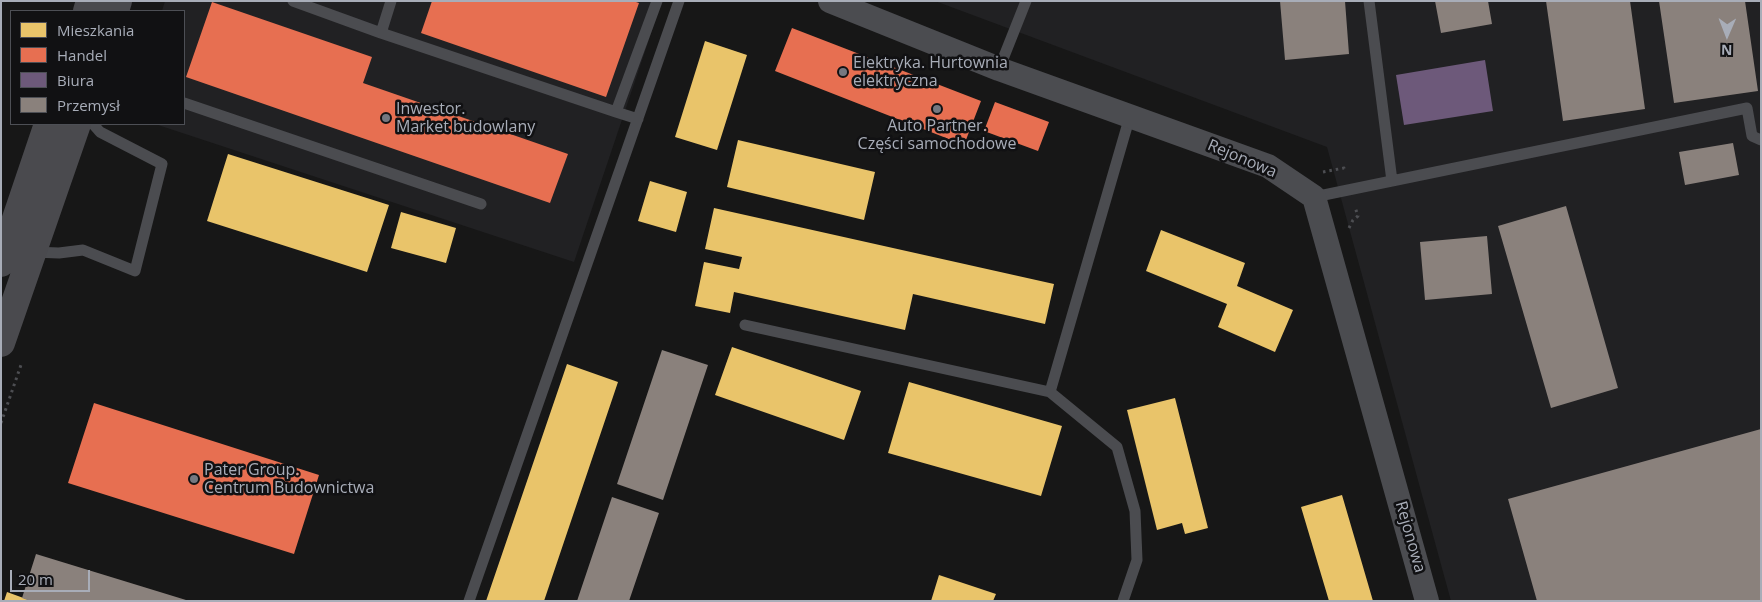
<!DOCTYPE html>
<html>
<head>
<meta charset="utf-8">
<style>
  body { margin:0 }
  #map { position:relative; width:1762px; height:602px; overflow:hidden; background:#171717; font-family:"Open Sans",sans-serif }
  canvas { display:block }
  .frame { position:absolute; inset:0; border:2px solid #a8adb8; pointer-events:none }
  .legend { position:absolute; left:10px; top:10px; width:175px; height:115px; box-sizing:border-box; background:#111113; border:1px solid #4d4f55; margin:0; padding:6px 9px; list-style:none; font-size:15px; color:#a8adb8 }
  .legend li { display:flex; align-items:center; gap:10px; height:25px }
  .legend b { width:25px; border:1px solid #4d4f55 }
  .north { position:absolute; left:1702px; top:10px; width:50px; height:50px; -webkit-text-stroke:4px #111113; paint-order:stroke; rotate:181deg; font-size:14px; font-weight:700; line-height:20px; text-align:center; color:#a8adb8 }
  .north::after { content:''; display:block; margin:auto; width:18px; height:22px; background:#a8adb8; clip-path:polygon(50% 0,100% 100%,50% 72%,0 100%) }
  .scale { position:absolute; left:10px; top:570px; width:80px; height:22px; box-sizing:border-box; border:2px solid #a8adb8; border-top:0; padding-left:6px; font-size:15px; line-height:18px; white-space:nowrap; color:#a8adb8; -webkit-text-stroke:4px #111113; paint-order:stroke }
</style>
</head>
<body>
<div id="map">
<canvas width="1762" height="602"></canvas>
<div class="frame"></div>
<ul class="legend">
<li><b style="height:14px;background:#e9c46a"></b>Mieszkania</li>
<li><b style="height:14px;background:#e76f51"></b>Handel</li>
<li><b style="height:14px;background:#6d597a"></b>Biura</li>
<li><b style="height:14px;background:#8a817c"></b>Przemysł</li>
</ul>
<div class="north">N</div>
<div class="scale">20 m</div>
</div>
<script>
const c = document.querySelector('canvas').getContext('2d');
c.lineJoin = 'round';
function fill(path, color) { c.fillStyle = color; c.fill(path, 'evenodd'); }
function strokePath(path, color, width, dash) { c.strokeStyle = color; c.lineWidth = width; c.lineCap = dash ? 'butt' : 'round'; c.setLineDash(dash || []); c.stroke(path); }
function label(font, color, halo, rows, align = 'center') {
  c.font = font + ' "Open Sans",sans-serif'; c.lineWidth = 5; c.setLineDash([]); c.textBaseline = 'middle'; c.strokeStyle = halo; c.fillStyle = color; for (const [text, x, y, turn = 0] of rows) {
    c.save(); c.translate(x, y); c.rotate((+turn || 0) * Math.PI / 180); c.textAlign = isNaN(turn) ? turn : align; if (halo) c.strokeText(text, 0, 0); c.fillText(text, 0, 0); c.restore();
  }
}
fill(new Path2D(`
  M165 1H662L574 262 155 124H184V11H162Z
  M935 1H1761V601H1451L1327 147Z`), '#212123');
fill(new Path2D(`
  M705 41 747 55 717 150 675 137Z
  M738 140 875 172 864 220 727 187Z
  M228 154 389 205 367 272 207 221Z
  M650 181 687 192 676 232 638 221Z
  M714 208 1054 284 1045 324 913 294 905 330 734 292 730 313 695 306 704 262 739 269 742 257 705 249Z
  M401 212 456 228 446 263 391 248Z
  M1161 230 1245 263 1237 286 1293 310 1275 352 1218 327 1227 304 1146 271Z
  M732 347 861 391 844 440 715 395Z
  M567 364 618 382 544 601H486Z
  M909 382 1062 426 1041 496 888 453Z
  M1175 398 1208 528 1185 534 1182 523 1157 530 1127 410Z
  M1342 495 1373 601H1329L1301 507Z
  M939 575 996 594 993 601H931Z
  M7 592 29 600V601H4Z`), '#e9c46a');
fill(new Path2D(`
  M432 1H633L639 3 606 97 421 33Z
  M212 2 372 57 363 83 568 154 550 203 186 77Z
  M792 28 981 101 964 145 775 71Z
  M995 102 1049 122 1038 151 984 131Z
  M94 403 319 475 294 554 68 483Z`), '#e76f51');
fill(new Path2D(`
  M1485 60 1493 111 1404 125 1396 75Z`), '#6d597a');
fill(new Path2D(`
  M1280 1H1345L1349 54 1285 60Z
  M1435 1H1488L1492 24 1441 33Z
  M1546 1H1630L1645 109 1563 121Z
  M1659 1H1745L1758 91 1674 103Z
  M1733 143 1739 175 1685 185 1679 152Z
  M1566 206 1618 388 1551 408 1498 226Z
  M1487 236 1492 294 1425 300 1420 242Z
  M662 350 708 365 663 500 617 484Z
  M1761 429V601H1537L1508 499Z
  M612 497 659 513 629 601H577Z
  M36 554 186 600V601H30L22 598Z`), '#8a817c');
strokePath(new Path2D(`
  M1323 172 1344 168 1345 172
  M1349 228 1353 220 1358 216 1355 207
  M1 423 22 362`), '#4d4e52', 3, [2.5, 4]);
strokePath(new Path2D(`
  M293 1 381 33 391 1
  M1369 1 1392 181
  M381 33 616 112
  M999 69 1026 1
  M184 103 481 204
  M638 119 616 112 657 1
  M1314 197 1747 108 1752 136 1761 140
  M33 252 59 253 83 250 135 271 162 164 100 132 93 124
  M745 325 1050 392
  M469 601 679 1
  M1123 601 1137 560 1135 511 1117 447 1050 392 1130 116`), '#4b4c50', 11);
strokePath(new Path2D(`
  M830 1 999 69 1268 166 1314 197 1427 601`), '#4b4c50', 24);
strokePath(new Path2D(`
  M87 11 90 1
  M115 11 118 1
  M1 263 48 124
  M1 343 77 124`), '#4a4a4e', 28);
for (const [x, y, r, color] of [
  [843,72,5,"#757880"],
  [937,109,5,"#757880"],
  [386,118,5,"#757880"],
  [194,479,5,"#757880"]
]) { const dot = new Path2D(); dot.arc(x, y, r, 0, 2 * Math.PI); c.fillStyle = color; c.fill(dot); strokePath(dot, '#111113', 2); }
label('16px', '#a8adb8', '#111113', [
  ["Elektryka. Hurtownia",853,63],
  ["elektryczna",853,81],
  ["Inwestor.",396,109],
  ["Market budowlany",396,127],
  ["Auto Partner.",937,126,"center"],
  ["Części samochodowe",937,144,"center"],
  ["Pater Group.",204,470],
  ["Centrum Budownictwa",204,488]
], 'left');
label('16px', '#a8adb8', '#111113', [
  ["Rejonowa",1242,159,23],
  ["Rejonowa",1410,537,74]
]);
</script>
</body>
</html>
